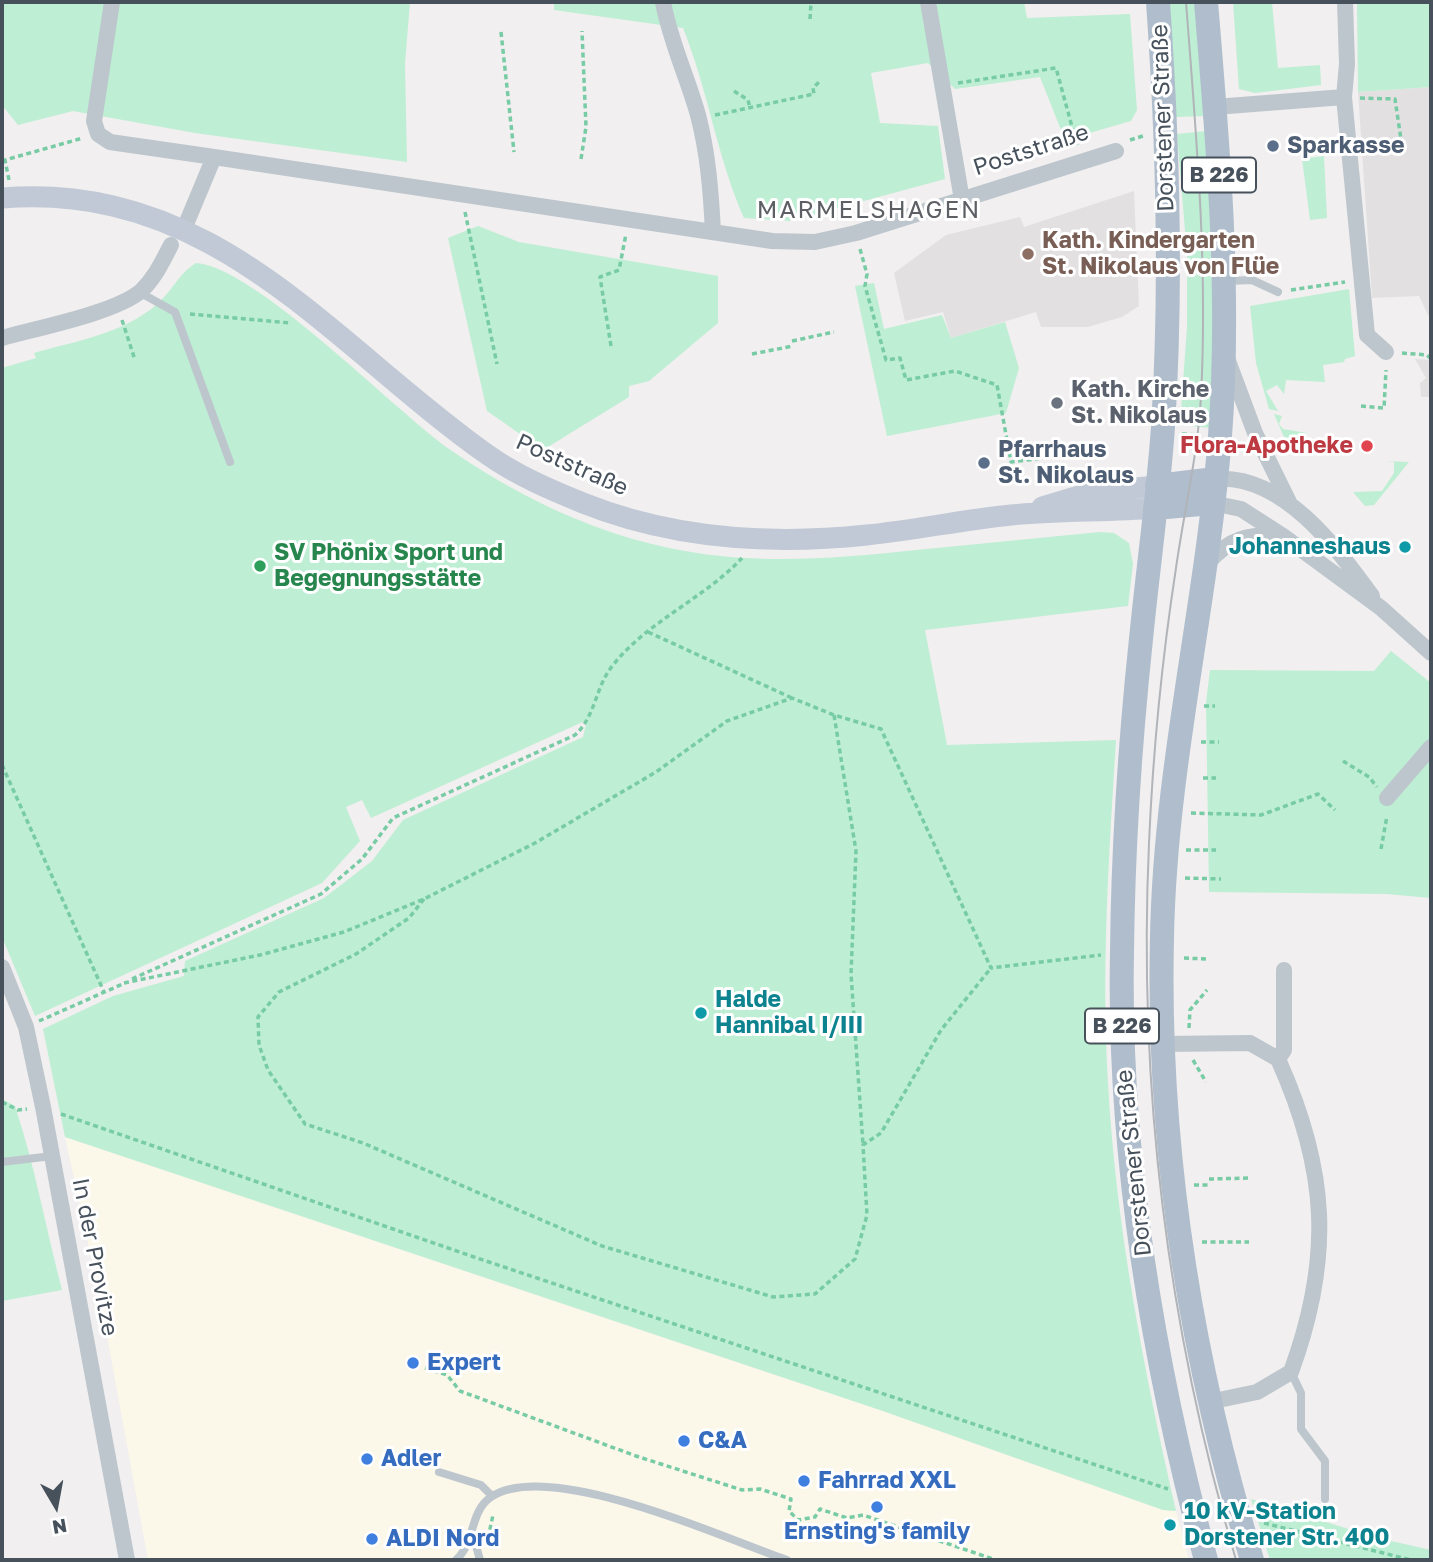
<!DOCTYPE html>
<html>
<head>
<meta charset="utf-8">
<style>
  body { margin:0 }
  #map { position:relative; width:1433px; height:1562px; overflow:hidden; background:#f1efef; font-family:"Golos Text",sans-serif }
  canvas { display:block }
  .frame { position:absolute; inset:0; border:4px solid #47515c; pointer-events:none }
  .north { position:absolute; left:21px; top:1471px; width:70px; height:70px; -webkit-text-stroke:5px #fff; paint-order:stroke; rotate:170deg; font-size:19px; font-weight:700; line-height:28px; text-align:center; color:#47515c }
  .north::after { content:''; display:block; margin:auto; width:24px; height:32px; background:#47515c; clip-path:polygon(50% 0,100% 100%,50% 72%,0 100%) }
</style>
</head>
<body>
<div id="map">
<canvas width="1433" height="1562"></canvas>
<div class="frame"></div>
<div class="north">N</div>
</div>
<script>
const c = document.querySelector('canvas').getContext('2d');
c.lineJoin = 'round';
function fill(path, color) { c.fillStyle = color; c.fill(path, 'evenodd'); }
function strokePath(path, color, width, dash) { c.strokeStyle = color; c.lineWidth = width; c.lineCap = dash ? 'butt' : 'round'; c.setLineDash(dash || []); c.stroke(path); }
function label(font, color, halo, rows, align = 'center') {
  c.font = font + ' "Golos Text",sans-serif'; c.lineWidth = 6; c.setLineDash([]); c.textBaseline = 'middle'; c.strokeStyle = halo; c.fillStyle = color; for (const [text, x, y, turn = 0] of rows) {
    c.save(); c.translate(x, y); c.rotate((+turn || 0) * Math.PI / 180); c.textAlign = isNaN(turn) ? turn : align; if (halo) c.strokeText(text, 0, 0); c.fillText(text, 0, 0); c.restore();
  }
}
fill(new Path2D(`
  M65 1137 880 1410 1163 1510 1176 1511 1189 1560H148L100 1298Z`), '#fbf7e9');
fill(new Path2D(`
  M1431 87V321L1419 296 1372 298 1358 92Z
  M1134 191 1139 306 1122 317 1088 327H1041L1036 312 951 338 943 312 905 321 894 273 946 235 1020 217 1024 227Z
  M1415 359 1431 360V397H1421L1420 383 1426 378Z`), '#e2e0e1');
fill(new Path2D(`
  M2 2H410L405 64 407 162 195 133 73 111 18 125 2 105Z
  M554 2H1024L1027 18 1130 14 1137 110 1131 121 1065 140 1040 77 955 89 928 63 871 73 880 123 938 126 945 179 790 221 744 218C717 157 708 90 683 28L554 10Z
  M1167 2H1196L1206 116 1175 117Z
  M1233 2H1272L1278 68 1320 65 1321 85 1255 93 1239 89Z
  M1357 2H1431V87L1358 92Z
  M1207 131 1214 348 1211 428 1180 425 1187 327V255L1177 134Z
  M1324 156 1327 218 1310 220 1302 159Z
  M478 226 519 242 718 276V323L649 381 629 386V397L543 450 487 411 448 238Z
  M196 263C255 267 393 409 449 449 520 498 599 536 685 551 761 565 840 558 916 550 978 544 1039 538 1100 532L1114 533 1129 543 1133 564 1128 606 925 630 947 745 1116 740C1109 854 1101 969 1108 1083 1116 1228 1144 1371 1176 1511L1163 1510 880 1410 65 1137 43 1029 113 996 184 976 185 961 324 898 372 861 403 820 583 737 587 720 371 818 362 800 346 807 360 841 322 883 35 1016 2 937V368L36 358 34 353C76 341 121 334 155 306 172 292 178 274 196 263Z
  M874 283 884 329 942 315 951 338 1005 322 1019 368 1006 413 887 436 855 286Z
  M1349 289 1355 356 1345 359 1344 362 1323 365 1325 382 1286 380 1284 394 1277 385 1266 391 1278 411 1269 409 1256 363 1250 306Z
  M1274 414 1282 416 1279 424 1283 429 1307 433 1288 446Z
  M1386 461 1409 462 1374 505 1365 506 1353 492 1382 491 1394 473V462Z
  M1391 651 1431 683V898L1387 894 1209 892 1206 703 1210 670 1374 671Z
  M2 1099 15 1106C35 1166 46 1229 62 1290L2 1301Z
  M1251 1499 1378 1538 1431 1550V1560H1270Z`), '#beeed3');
strokePath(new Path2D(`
  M810 19 811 2
  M501 32 514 152
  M958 83 1056 68 1077 145
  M734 91 748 100 750 108
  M1360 98 1395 99 1402 146
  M715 115 814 94 813 88 821 80
  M1130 140 1146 135
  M581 159 586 127 582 31
  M9 180 5 160 83 138
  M465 212 497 364
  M860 249 867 274 865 286 886 360 900 358 906 380 955 371 997 385 1011 462 1066 455
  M1291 290 1345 282
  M190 314 290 323
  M122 320 135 360
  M792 341 834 332
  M611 346 600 277 619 270 626 234
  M1402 353 1427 355 1431 359
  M752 354 793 346
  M1361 406 1384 408 1386 370
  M1182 434 1199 435
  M648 632 792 698
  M1204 706H1215
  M834 715 856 851 851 974 863 1145
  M1201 742H1219
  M1343 761 1369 777 1377 787
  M2 765 104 992
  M1203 778H1216
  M1191 813 1261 815 1318 794 1335 810
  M1381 849 1387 816
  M1186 850H1216
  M1185 878 1221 879
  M424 899 409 918 356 954 279 992 258 1017 259 1045 268 1070 305 1124 363 1143 602 1246 773 1297 815 1294 855 1259 867 1215 863 1145 881 1133 941 1030 991 968
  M1184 958 1206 959
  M132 979 321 894 362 859 393 818 575 735C596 716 595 687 613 665 648 621 705 598 742 558
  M124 983 260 955 344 932 424 899 535 843 656 772 727 721 792 698 834 715 881 729 991 968 1101 955
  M39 1021 125 983
  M1189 1028 1190 1010 1207 990
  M1193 1060 1206 1082
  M2 1102 18 1110 27 1109
  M61 1114 474 1257 1168 1489
  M1209 1179 1250 1178
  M1194 1185H1209
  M1202 1242H1249
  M425 1368 447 1375 460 1391 636 1456 742 1490 760 1489 791 1499 789 1511 798 1520 815 1517 820 1509 847 1518 863 1515 996 1560
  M1264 1523 1411 1560
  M488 1538 493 1515`), '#77cba5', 3.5, [5, 3.5]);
strokePath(new Path2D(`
  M1227 281 1252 280 1278 292
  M139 292 175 312 230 462
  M2 1162 52 1156
  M1291 1372 1301 1393V1429L1325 1461V1499
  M439 1472 481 1485 492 1496
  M473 1535 480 1560
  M456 1560C476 1542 469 1512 491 1497 549 1458 723 1538 787 1560`), '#bdc6cd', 8);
strokePath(new Path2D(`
  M112 2 94 121 98 134 110 142 214 157
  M663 2C670 41 687 76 698 115 708 153 711 192 713 232
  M928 2 962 200
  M1345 2 1347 64 1344 97 1367 335 1386 352
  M1215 107 1344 97
  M184 229 214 157 772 241 815 242 856 233 1116 151
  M2 338C37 328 115 313 141 291 155 278 162 262 171 245
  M1227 358 1255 433 1290 504
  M1215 479C1282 473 1337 548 1372 596
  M1212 503 1241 509 1283 536 1381 608 1431 653
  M1208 563C1228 539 1250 533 1280 536
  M1387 798 1431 747
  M2 967 26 1027 43 1107 127 1560
  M1162 1044 1250 1043 1278 1059
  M1209 1402 1257 1392 1291 1372C1333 1257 1328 1170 1278 1059L1284 1050V970`), '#bdc6cd', 16);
strokePath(new Path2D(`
  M2 198C216 181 332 345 488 455 516 475 551 490 583 503 673 539 772 545 867 535 915 530 963 520 1011 515 1058 510 1107 512 1155 508
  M1042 507 1092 492 1157 486`), '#c0c9d5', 21);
strokePath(new Path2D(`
  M1158 2C1168 143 1172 285 1163 427 1158 498 1148 568 1141 639 1130 743 1123 848 1122 953 1118 1158 1153 1363 1206 1560
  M1206 2C1218 145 1231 292 1220 436 1207 604 1165 768 1162 937 1157 1148 1191 1359 1252 1560
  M1157 486 1215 479
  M1155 508 1212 503`), '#afbdcd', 24);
strokePath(new Path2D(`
  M1186 2C1196 132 1208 265 1201 396 1198 454 1184 511 1176 568 1162 659 1153 751 1149 843 1138 1087 1167 1326 1236 1560`), '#b1b4b9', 2);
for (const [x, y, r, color] of [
  [1273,146,7,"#5c6f8a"],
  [1028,254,7,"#8d6e63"],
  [1057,403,7,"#6b7280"],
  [1367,446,7,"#e0444e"],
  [984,463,7,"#5c6f8a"],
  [1405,547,7,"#0f9aa8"],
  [260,566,7,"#2e9e5b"],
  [701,1013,7,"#0f9aa8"],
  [413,1363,7,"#3f7fe0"],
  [684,1441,7,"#3f7fe0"],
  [367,1459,7,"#3f7fe0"],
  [804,1481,7,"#3f7fe0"],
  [877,1507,7,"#3f7fe0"],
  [1170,1525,7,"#0f9aa8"],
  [372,1539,7,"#3f7fe0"]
]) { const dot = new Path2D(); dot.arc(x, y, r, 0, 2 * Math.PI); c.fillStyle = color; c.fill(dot); strokePath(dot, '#fff', 2.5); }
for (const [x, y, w] of [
  [1219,175,74],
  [1122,1026,74]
]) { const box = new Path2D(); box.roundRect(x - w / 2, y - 17.5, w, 35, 5); c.fillStyle = '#fff'; c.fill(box); strokePath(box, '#47515c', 2); }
label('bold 21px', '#47515c', null, [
  ["B 226",1219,175],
  ["B 226",1122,1026]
]);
label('23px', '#47515c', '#fff', [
  ["Dorstener Straße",1163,118,-92],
  ["Poststraße",1031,150,-18],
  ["Poststraße",572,465,24],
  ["Dorstener Straße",1134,1163,-96],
  ["In der Provitze",95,1257,79]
]);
label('bold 23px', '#4e5e75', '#fff', [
  ["Sparkasse",1287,146],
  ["Pfarrhaus",998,450],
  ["St. Nikolaus",998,476]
], 'left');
label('bold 23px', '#785e54', '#fff', [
  ["Kath. Kindergarten",1042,241],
  ["St. Nikolaus von Flüe",1042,267]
], 'left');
label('bold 23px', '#5b616d', '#fff', [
  ["Kath. Kirche",1071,390],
  ["St. Nikolaus",1071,416]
], 'left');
label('bold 23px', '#be3a42', '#fff', [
  ["Flora-Apotheke",1353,446]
], 'right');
label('bold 23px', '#0d838f', '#fff', [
  ["Johanneshaus",1391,547,"right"],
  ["Halde",715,1000],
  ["Hannibal I/III",715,1026],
  ["10 kV-Station",1184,1512],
  ["Dorstener Str. 400",1184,1538]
], 'left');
label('bold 23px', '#27864d', '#fff', [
  ["SV Phönix Sport und",274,553],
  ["Begegnungsstätte",274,579]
], 'left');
label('bold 23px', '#366cbe', '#fff', [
  ["Expert",427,1363],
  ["C&A",698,1441],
  ["Adler",381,1459],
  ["Fahrrad XXL",818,1481],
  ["Ernsting's family",877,1532,"center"],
  ["ALDI Nord",386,1539]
], 'left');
c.letterSpacing = '2px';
label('24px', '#5c5f64', '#fff', [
  ["MARMELSHAGEN",869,210]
]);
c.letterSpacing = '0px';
</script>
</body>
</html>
